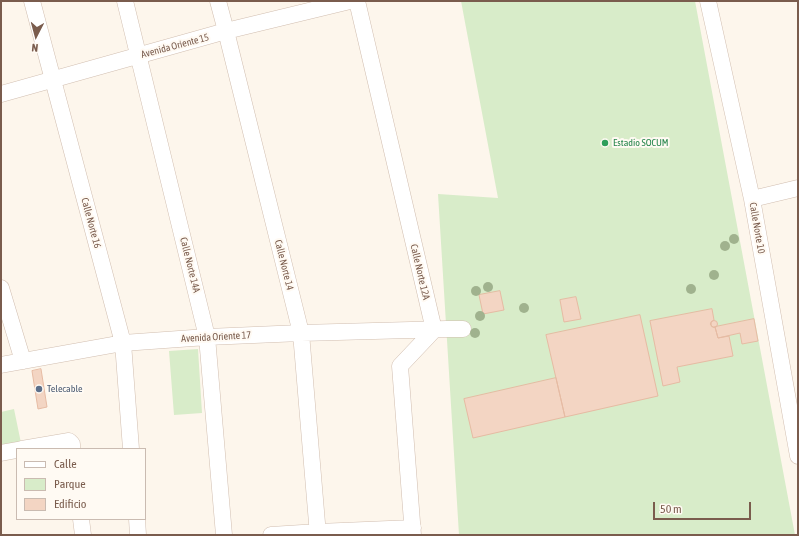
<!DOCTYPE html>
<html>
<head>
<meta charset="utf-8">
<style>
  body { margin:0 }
  #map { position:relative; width:799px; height:536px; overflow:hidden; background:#fdf6ec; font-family:"Asap Condensed",sans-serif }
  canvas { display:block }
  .frame { position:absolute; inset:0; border:2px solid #7a5c4d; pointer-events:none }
  .legend { position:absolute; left:16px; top:448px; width:130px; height:72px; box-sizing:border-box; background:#fffaf3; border:1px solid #cabbb1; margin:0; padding:5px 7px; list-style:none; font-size:12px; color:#7a5c4d }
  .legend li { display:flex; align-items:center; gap:8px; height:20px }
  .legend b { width:20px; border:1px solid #cabbb1 }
  .north { position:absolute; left:16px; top:16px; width:40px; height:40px; -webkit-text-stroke:3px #fffaf3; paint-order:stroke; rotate:186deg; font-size:11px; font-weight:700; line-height:16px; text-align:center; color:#7a5c4d }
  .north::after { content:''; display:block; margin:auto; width:14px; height:18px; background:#7a5c4d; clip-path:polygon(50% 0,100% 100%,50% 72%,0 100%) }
  .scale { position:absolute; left:653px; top:502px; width:98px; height:18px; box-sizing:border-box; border:2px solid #7a5c4d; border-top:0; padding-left:5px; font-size:12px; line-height:14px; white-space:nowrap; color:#7a5c4d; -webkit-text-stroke:3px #fffaf3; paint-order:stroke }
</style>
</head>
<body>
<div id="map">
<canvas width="799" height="536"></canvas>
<div class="frame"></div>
<ul class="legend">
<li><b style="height:5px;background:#fff"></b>Calle</li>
<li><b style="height:11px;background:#d8ecc9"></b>Parque</li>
<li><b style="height:11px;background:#f3d5c3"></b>Edificio</li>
</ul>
<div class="north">N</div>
<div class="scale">50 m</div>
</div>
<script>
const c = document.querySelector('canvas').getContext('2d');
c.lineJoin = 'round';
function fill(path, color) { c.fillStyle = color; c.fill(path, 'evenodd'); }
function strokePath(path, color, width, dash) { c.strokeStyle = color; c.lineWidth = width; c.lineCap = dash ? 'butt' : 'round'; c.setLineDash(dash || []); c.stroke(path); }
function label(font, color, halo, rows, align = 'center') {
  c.font = font + ' "Asap Condensed",sans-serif'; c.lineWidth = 4; c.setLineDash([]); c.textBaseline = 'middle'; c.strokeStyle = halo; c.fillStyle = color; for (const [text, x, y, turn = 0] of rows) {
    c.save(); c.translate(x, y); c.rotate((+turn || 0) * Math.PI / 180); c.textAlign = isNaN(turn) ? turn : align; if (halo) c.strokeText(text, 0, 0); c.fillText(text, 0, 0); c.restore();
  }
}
fill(new Path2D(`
  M461 1H695L795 535H459L438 194 498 198Z
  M198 349 202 413 174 415 169 351Z
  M14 409 21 443 1 446V412Z`), '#d8ecc9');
const building = new Path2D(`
  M500 291 504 310 483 314 479 295Z
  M576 297 581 319 564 322 560 300Z
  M712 309 714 320 711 322V325L713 327H715L718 338 729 336 733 356 677 367 680 382 663 386 650 321Z
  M640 315 658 396 565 417 546 335Z
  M754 319 758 341 742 344 740 333 718 338 715 327Z
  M710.5 324a3.5 3.5 0 1 1 7 0a3.5 3.5 0 1 1-7 0Z
  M41 369 47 407 38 409 32 371Z
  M556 378 565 417 473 438 464 399Z`);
fill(building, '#f3d5c3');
strokePath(building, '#e6bba3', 1);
const minor = new Path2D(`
  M32 1 123 343 131 449
  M125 1 207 337 224 535
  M218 1 226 31 301 333 318 535
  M357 1 434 330 400 366 413 535
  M708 1 752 199 798 456
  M1 94 226 31 350 1
  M752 199 798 188
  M1 288 23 361
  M1 365 123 343 207 337 301 333 447 329H463
  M22 449 69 441 72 444V449
  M1 453 17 450
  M81 519 83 535
  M137 519 138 535
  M271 535 318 532 413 528`);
strokePath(minor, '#d1beb0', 17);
strokePath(minor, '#fff', 16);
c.fillStyle = '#a0b28e';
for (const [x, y] of [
  [734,239],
  [725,246],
  [714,275],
  [488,287],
  [691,289],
  [476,291],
  [524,308],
  [480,316],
  [475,333]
]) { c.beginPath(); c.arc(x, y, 5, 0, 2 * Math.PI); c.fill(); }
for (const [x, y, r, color] of [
  [605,143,4,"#2e9e5b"],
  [39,389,4,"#5c6f8a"]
]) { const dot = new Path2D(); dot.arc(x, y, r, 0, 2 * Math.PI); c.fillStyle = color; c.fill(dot); strokePath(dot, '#fffaf3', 1.5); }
label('10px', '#7a5c4d', '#fffaf3', [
  ["Avenida Oriente 15",175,46,-15],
  ["Calle Norte 16",91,223,75],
  ["Calle Norte 10",757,228,80],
  ["Calle Norte 14A",190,265,76],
  ["Calle Norte 14",284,265,76],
  ["Calle Norte 12A",420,272,77],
  ["Avenida Oriente 17",216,337,-3]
]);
label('10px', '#27864d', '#fffaf3', [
  ["Estadio SOCUM",613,143]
], 'left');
label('10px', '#4e5e75', '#fffaf3', [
  ["Telecable",47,389]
], 'left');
</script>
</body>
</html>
